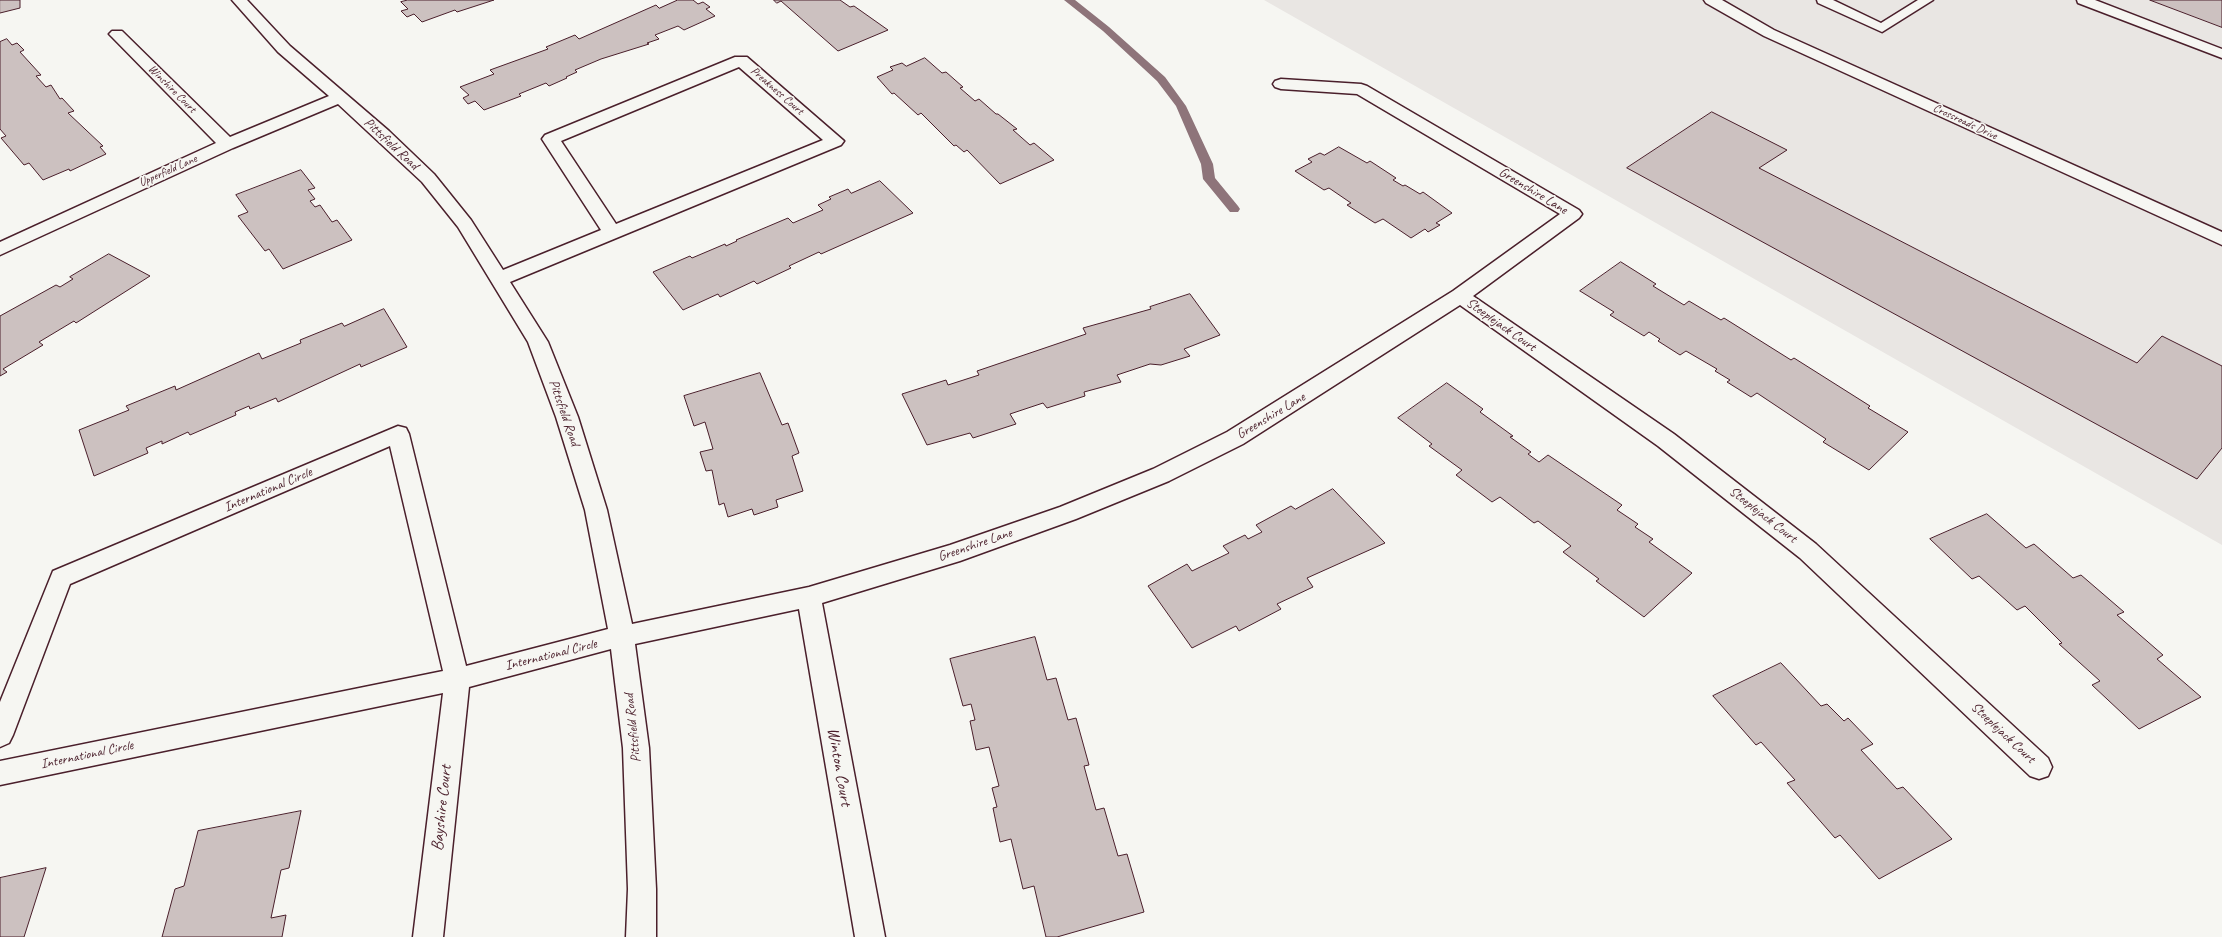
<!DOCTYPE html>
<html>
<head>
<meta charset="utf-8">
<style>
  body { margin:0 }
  canvas { display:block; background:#f6f6f2 }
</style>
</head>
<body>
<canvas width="2222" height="937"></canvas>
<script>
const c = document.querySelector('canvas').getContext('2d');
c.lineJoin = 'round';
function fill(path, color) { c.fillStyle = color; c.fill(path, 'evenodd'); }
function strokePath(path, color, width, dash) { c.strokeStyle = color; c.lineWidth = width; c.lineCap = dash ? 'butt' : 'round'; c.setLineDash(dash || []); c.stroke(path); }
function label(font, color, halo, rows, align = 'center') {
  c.font = font + ' Caveat,sans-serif'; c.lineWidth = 3.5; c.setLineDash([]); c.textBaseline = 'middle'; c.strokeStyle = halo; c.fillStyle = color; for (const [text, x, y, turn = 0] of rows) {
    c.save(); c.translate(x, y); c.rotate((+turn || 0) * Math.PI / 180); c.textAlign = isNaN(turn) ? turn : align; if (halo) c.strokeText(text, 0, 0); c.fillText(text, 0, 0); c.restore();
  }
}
fill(new Path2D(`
  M1264 0H2222V545Z`), '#e9e6e3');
fill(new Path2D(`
  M1064 0H1075L1109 27 1165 77 1186 106 1213 164 1215 178 1238 206 1240 209 1238 212H1230L1203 179 1201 164 1176 106 1157 81 1103 31Z`), '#8e747a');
const building = new Path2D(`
  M0 0H20V8L0 13Z
  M408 0H494L457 12 455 10 422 22 414 14 407 17 401 11 408 9 401 2Z
  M678 0H693L698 4 703 2 710 7 706 9 715 16 684 30 678 26 655 35 659 39 647 43 649 44 601 59 575 70 577 72 566 77 567 78 549 86 546 83 519 94 521 96 484 110 475 101 468 104 463 98 469 95 460 87 494 74 490 70 548 49 546 47 575 35 579 39 656 5 659 8Z
  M774 0H840L850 7 854 6 888 30 838 51 781 1 777 3Z
  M2150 0H2222V27Z
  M7 39 12 45 17 43 24 50 20 52 41 75 36 76 46 87 51 85 60 99 62 98 74 111 68 113 103 146 100 147 106 154 70 171 69 169 43 180 29 163 24 165 1 138 6 136 0 129V42Z
  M925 58 942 73 946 72 963 87 960 88 975 101 979 99 996 114H998L1017 129 1013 130 1030 145 1034 143 1054 160 1000 184 967 150 964 152 956 145 954 146 921 113 918 115 894 93 892 94 877 77 893 70 890 67 902 63 906 66Z
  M1712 112 1787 150 1759 168 2137 363 2162 336 2222 366V448L2197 479 1627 168Z
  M1339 147 1367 163 1370 161 1396 178 1393 180 1403 186 1405 185 1420 194 1423 192 1452 213 1436 223 1440 225 1428 232 1425 229 1411 238 1383 219 1375 223 1347 205 1351 203 1329 188 1324 190 1295 171 1312 162 1308 159 1320 153 1324 155Z
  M301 170 315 188 308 190 315 199 310 201 315 207 320 205 332 222 337 220 352 240 283 269 269 249 265 251 238 216 248 212 236 195Z
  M880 181 913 213 821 254 819 252 789 266 791 268 757 284 754 281 720 297 718 294 683 310 653 272 690 256 692 258 725 244 726 246 737 241 736 240 788 218 793 223 823 210 818 205 831 199 829 197 848 189 851 193Z
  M109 254 150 276 76 323 74 321 39 342 43 345 3 369 7 372 0 376V316L56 285 60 287 73 279 70 277Z
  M1621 262 1656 284 1653 286 1684 305 1689 301 1721 320 1724 318 1791 360 1794 358 1870 406 1868 408 1908 432 1869 470 1823 442 1826 439 1757 393 1751 397 1727 382 1730 380 1715 371 1717 369 1686 351 1680 355 1658 341 1660 339 1649 332 1644 336 1610 315 1614 312 1580 291Z
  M1190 294 1220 335 1184 349 1190 356 1161 365 1150 364 1117 375 1121 382 1084 392 1085 396 1047 408 1043 403 1010 414 1016 424 973 438 970 433 927 445 902 394 946 380 948 385 979 375 977 371 1086 334 1083 328 1151 309 1150 307Z
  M384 309 407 347 361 367 360 364 278 402 276 398 250 409 249 406 235 412 236 415 190 435 188 432 162 444V441L146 448 148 453 94 476 79 430 129 410 126 406 175 386 176 390 259 353 262 359 301 343 300 340 342 323 344 326Z
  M760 373 782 425 788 423 799 453 792 456 803 491 776 500 778 507 754 515 752 509 728 517 724 503 719 505 712 470 706 471 700 452 713 449 705 422 694 426 684 396Z
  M1447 383 1483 409 1480 412 1513 436 1510 437 1531 452 1528 454 1539 462 1548 455 1622 505 1617 510 1638 524 1635 527 1653 539 1649 542 1692 573 1644 617 1596 581 1599 579 1563 552 1571 546 1538 521 1534 523 1500 497 1492 502 1456 475 1462 470 1429 446 1432 444 1398 418Z
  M1333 489 1385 543 1307 578 1313 587 1277 604 1281 609 1239 631 1236 626 1192 648 1148 586 1187 564 1192 571 1229 553 1223 546 1245 535 1248 539 1262 532 1256 525 1291 506 1295 509Z
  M1987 514 2026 548 2034 544 2073 578 2081 575 2124 612 2117 615 2163 655 2157 659 2201 697 2139 729 2092 685 2100 681 2059 644 2062 643 2025 606 2017 610 1979 576 1972 579 1930 539Z
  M1035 637 1047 680 1056 678 1068 720 1076 718 1089 765 1084 766 1096 810 1104 808 1118 856 1127 854 1144 912 1057 937H1046L1034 886 1023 889 1011 839 1000 842 993 808 997 807 992 788 999 786 989 747 976 750 970 721 975 720 971 704 963 706 950 659Z
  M1781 663 1821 706 1827 704 1844 721 1848 718 1873 744 1861 750 1897 789 1903 787 1952 839 1879 879 1840 835 1835 838 1787 783 1795 780 1761 742 1756 745 1713 696Z
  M301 811 289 868 281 870 271 918 286 915 282 937H162L175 889 184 886 198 831Z
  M46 868 24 937H0V878Z`);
fill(building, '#ccc1c0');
strokePath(building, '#4a1f2b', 1);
const lane = new Path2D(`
  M1817 0H1833L1881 23 1918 0H1933L1882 32 1818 3Z
  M2077 0H2095L2222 49V58L2078 3Z`);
const street = new Path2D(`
  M232 0H247L290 46 389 131 434 174 471 220 503 270 601 230 542 139 545 135 735 57H747L844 141 841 145 510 282 548 342 578 417 607 510 632 624 809 587 950 545 1060 507 1153 469 1227 432 1453 291 1560 214 1357 94 1281 89 1275 87 1273 84 1275 81 1281 79 1361 84 1367 86 1579 210 1582 214 1579 218 1473 296 1674 434 1816 544 2048 758 2052 767 2048 776 2039 779 2030 776 1800 558 1658 446 1460 305 1243 444 1169 481 1076 519 960 561 822 603 885 937H855L799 609 635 644 649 748 656 889V937H626L628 889 623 748 611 649 469 687 443 937H413L443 693 0 785V761L443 671 390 446 70 584 13 735 9 743 0 747V702L53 571 398 426 406 428 409 434 466 666 608 629 585 510 556 417 528 342 458 227 422 182 338 104 233 148 0 255V242L216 143 112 37 109 34 112 31H122L230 137 329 96 278 52ZM739 67 823 140 616 224 561 141Z
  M1704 0H1722L1774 30 2222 232V245L1764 36 1706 3Z`);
strokePath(lane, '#4a1f2b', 3);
strokePath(street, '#4a1f2b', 3);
fill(lane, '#f6f6f2');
fill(street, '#f6f6f2');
label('12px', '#4a1f2b', '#f6f6f2', [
  ["Winshire Court",172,89,45],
  ["Preakness Court",777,91,41],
  ["Crossroads Drive",1965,122,25],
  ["Upperfield Lane",168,171,-24]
]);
label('14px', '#4a1f2b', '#f6f6f2', [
  ["Pittsfield Road",391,144,43],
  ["Greenshire Lane",1533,191,31],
  ["Steeplejack Court",1501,325,35],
  ["Pittsfield Road",564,413,71],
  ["Greenshire Lane",1271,416,-31],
  ["International Circle",268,490,-23],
  ["Steeplejack Court",1763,515,38],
  ["Greenshire Lane",975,545,-19],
  ["International Circle",551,655,-14],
  ["Pittsfield Road",633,728,-96],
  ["Steeplejack Court",2003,733,43],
  ["International Circle",87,755,-12]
]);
label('17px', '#4a1f2b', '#f6f6f2', [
  ["Winton Court",839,767,80],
  ["Bayshire Court",442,808,-84]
]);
</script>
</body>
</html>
